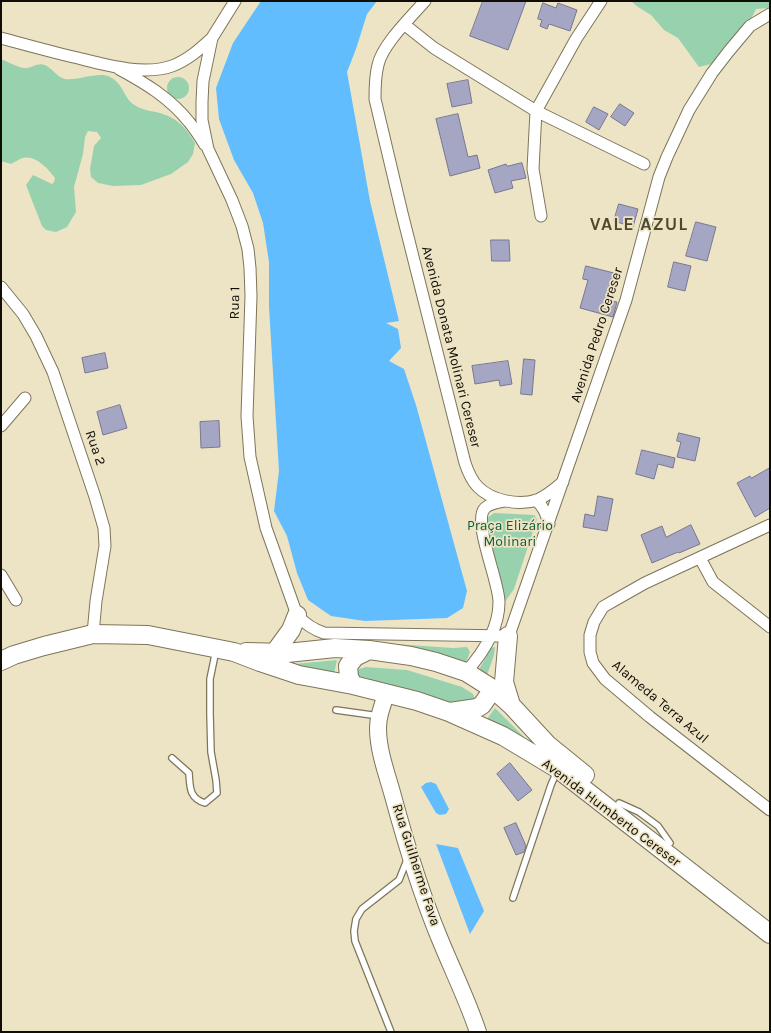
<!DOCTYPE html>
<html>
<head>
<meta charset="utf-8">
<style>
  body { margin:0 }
  #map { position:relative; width:771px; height:1033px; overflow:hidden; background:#ece4c5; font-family:Karla,sans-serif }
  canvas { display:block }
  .frame { position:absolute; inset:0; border:2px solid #110d04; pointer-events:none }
</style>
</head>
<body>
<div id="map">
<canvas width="771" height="1033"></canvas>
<div class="frame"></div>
</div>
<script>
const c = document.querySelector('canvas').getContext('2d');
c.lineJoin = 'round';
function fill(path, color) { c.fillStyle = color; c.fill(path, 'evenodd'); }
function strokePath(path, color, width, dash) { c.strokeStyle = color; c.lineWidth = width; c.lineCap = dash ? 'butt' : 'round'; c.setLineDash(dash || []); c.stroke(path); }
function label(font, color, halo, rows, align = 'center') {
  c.font = font + ' Karla,sans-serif'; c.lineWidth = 3.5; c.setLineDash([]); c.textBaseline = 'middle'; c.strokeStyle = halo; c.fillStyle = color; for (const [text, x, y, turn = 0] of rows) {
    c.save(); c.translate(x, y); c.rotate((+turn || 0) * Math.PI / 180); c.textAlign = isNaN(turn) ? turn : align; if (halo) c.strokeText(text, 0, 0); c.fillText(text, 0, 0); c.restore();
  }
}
fill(new Path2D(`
  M631 1H770V8L756 9 748 25 715 63 699 67 678 38 664 30 651 15 638 7Z
  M1 59C8 62 17 67 24 68 31 69 37 62 45 65 52 68 57 77 65 79 79 81 98 71 110 77 123 83 124 98 133 104 140 109 148 111 156 112 176 117 185 126 195 143L193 154 188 162 171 174 141 185 113 186 98 183 91 177 90 169 94 146 101 138 97 132 88 131 85 137 83 154 74 187 76 212 67 227 56 232 46 230 42 226 26 185 33 175 52 184 54 182 55 178C48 169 36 155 23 158 19 159 15 162 11 164L1 161Z
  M167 88a11 11 0 1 1 22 0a11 11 0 1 1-22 0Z
  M494 513 534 515 537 519 514 589 504 603 497 577 486 519Z
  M364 642 453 648 467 647 470 652 466 662 456 664 446 655 365 647Z
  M495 647 494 655 485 681 476 675 491 648Z
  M337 660 333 678 273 666Z
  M366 667 407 670 462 687 473 694 476 700 467 708 358 676 356 670Z
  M495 708 544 757 485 722Z`), '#98d1ad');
fill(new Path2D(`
  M261 1H377L367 14 356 49 347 72 370 201 399 321 386 323 398 329 401 348 389 361 404 369 416 405 467 591 463 608 447 618 365 621 331 616 308 600 297 573 287 536 274 511 279 471 269 307V262L263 223 253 193 234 160 219 119 216 88 233 43Z
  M431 782 436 784 449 809 446 814 440 815 436 813 421 787 426 783Z
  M436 844 458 848 484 911 470 934Z`), '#61bdfd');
const building = new Path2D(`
  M483 1H526L508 50 470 36Z
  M543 3 556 8 558 3 577 10 570 31 549 24 547 29 540 26 542 20 538 19Z
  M468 80 472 103 452 107 447 84Z
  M620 104 634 113 625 126 611 117Z
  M594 107 608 114 599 130 586 122Z
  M458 114 468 157 477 155 480 168 450 176 436 119Z
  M522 163 526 178 511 181 513 188 495 193 488 170 506 164 507 166Z
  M619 204 638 209 633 227 614 221Z
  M696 222 716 227 707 261 686 256Z
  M491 240H509L510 261H492Z
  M674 262 691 266 685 291 668 287Z
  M586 266 614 273 609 291 614 293 611 301 617 302 613 317 580 308 588 280 583 279Z
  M105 353 108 368 85 373 82 358Z
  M524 359 535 360 532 395 521 394Z
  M508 361 512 384 500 386 499 380 475 384 472 366Z
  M120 405 127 428 103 435 97 412Z
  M219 421 220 447 201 448 200 422Z
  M679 433 700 438 695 461 677 457 681 442 677 441Z
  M642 450 675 458 673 468 658 464 654 479 636 474Z
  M770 468V508L755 517 737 483 750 476 751 478Z
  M598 496 613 499 607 531 583 527 585 514 594 516Z
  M691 525 700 544 679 553 678 552 652 563 641 535 662 526 666 537Z
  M510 763 532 790 518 801 497 774Z
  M516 823 526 846 524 852 516 855 504 828Z`);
fill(building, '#a5a6c3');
strokePath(building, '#767792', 1);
const lane = new Path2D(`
  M336 710 379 716
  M172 758 189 773C190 787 189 798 205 803L217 793 216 780 211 752 210 714V679L216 650
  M619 803 639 812 658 826 670 843
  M513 898 551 785 557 771
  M391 1032 355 941 354 931 356 919 362 909 399 880 407 860`);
const street = new Path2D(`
  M235 1 212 38 203 81 202 102V120L208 149 232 200 242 226 248 249 250 268 251 296 247 416 250 457 266 528 297 615C305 624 312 629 324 633L508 636
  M425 1C411 17 382 45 378 65 375 76 375 88 375 99L402 213 465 463C468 472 471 480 478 487 492 501 519 506 537 500 547 496 555 489 563 482
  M405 25 434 48 536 111 644 164
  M1 38C27 45 52 52 78 58 106 65 144 76 172 66 188 60 200 49 212 38
  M119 69C145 83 170 98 189 122 195 129 200 137 205 145
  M541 216 533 169 536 111 576 39 601 1
  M1 287 23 314 36 336 53 372 95 497 104 528 105 546 96 601 93 634
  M1 426 25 398
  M536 500C544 507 546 514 549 524
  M770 525 645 583 615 600 603 607 594 622 590 635V652L593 663 605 679 650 717 770 810
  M700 558 713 582 770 627
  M1 575 16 600
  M507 641 626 300 659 177 667 157 689 110 712 73 729 51 750 26 770 14
  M466 672C483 653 499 628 499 602 499 581 472 521 485 508 490 503 499 502 505 501`);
const secondary = new Path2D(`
  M387 693C382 705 378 716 378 728 378 751 387 774 393 796 406 844 420 891 439 937 452 969 467 999 478 1032`);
const primary = new Path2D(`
  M508 636 504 682 511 705
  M246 652 287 653 335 648 369 650 411 656 436 662 466 672 493 689 511 705 548 745 585 775
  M275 652 291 630 297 615
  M1 661 14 655 44 646 93 634 148 635 234 652 260 662 299 675 353 685 417 701 449 712 503 736 558 769 770 934
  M353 685 349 677 348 666 355 657 369 650
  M450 712 477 708 482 705 493 689`);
strokePath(lane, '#7d755a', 8);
strokePath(street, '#7d755a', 13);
strokePath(secondary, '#7d755a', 18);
strokePath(primary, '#7d755a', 20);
strokePath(lane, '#fff', 5.5);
strokePath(street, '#fff', 11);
strokePath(secondary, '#fff', 16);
strokePath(primary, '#fff', 18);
label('14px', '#110d04', '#ece4c5', [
  ["Rua 1",235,303,-89],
  ["Avenida Pedro Cereser",597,335,-72],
  ["Avenida Donata Molinari Cereser",451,347,76],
  ["Rua 2",95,448,71],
  ["Alameda Terra Azul",660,702,40],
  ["Avenida Humberto Cereser",611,813,37],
  ["Rua Guilherme Fava",416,865,72]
]);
label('14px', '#0e5c37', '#ece4c5', [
  ["Praça Elizário",510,526],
  ["Molinari",510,542]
]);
c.letterSpacing = '1px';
label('bold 18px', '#50492e', '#ece4c5', [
  ["VALE AZUL",639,225]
]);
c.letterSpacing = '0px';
</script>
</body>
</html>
